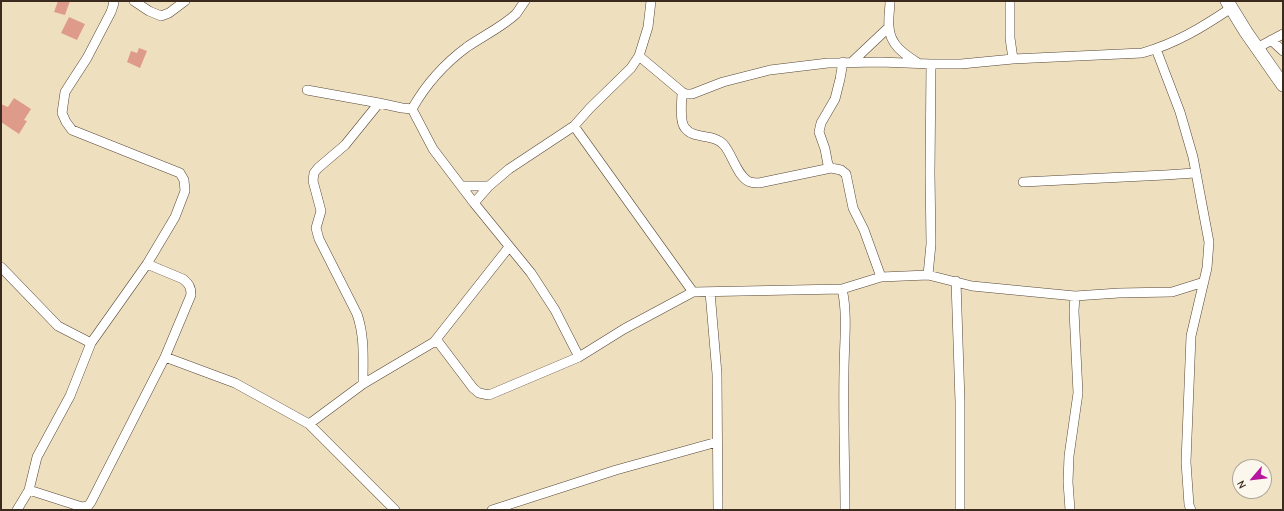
<!DOCTYPE html>
<html>
<head>
<meta charset="utf-8">
<style>
  body { margin:0 }
  #map { position:relative; width:1284px; height:511px; overflow:hidden; background:#eee0bf; font-family:"Comic Neue",sans-serif }
  canvas { display:block }
  .frame { position:absolute; inset:0; border:2px solid #3b2a1e; pointer-events:none }
  .north { position:absolute; left:1232px; top:459px; width:40px; height:40px; box-sizing:border-box; background:#fbf7ec; border:1px solid #aea59a; border-radius:50%; rotate:242deg; font-size:11px; font-weight:700; line-height:16px; text-align:center; color:#3b2a1e }
  .north::after { content:''; display:block; margin:auto; width:14px; height:18px; background:#b5179e; clip-path:polygon(50% 0,100% 100%,50% 72%,0 100%) }
</style>
</head>
<body>
<div id="map">
<canvas width="1284" height="511"></canvas>
<div class="frame"></div>
<div class="north">N</div>
</div>
<script>
const c = document.querySelector('canvas').getContext('2d');
c.lineJoin = 'round';
function fill(path, color) { c.fillStyle = color; c.fill(path, 'evenodd'); }
function strokePath(path, color, width, dash) { c.strokeStyle = color; c.lineWidth = width; c.lineCap = dash ? 'butt' : 'round'; c.setLineDash(dash || []); c.stroke(path); }
fill(new Path2D(`
  M58 1H70L65 15 54 12Z
  M69 17 85 24 77 40 61 33Z
  M139 48 147 51 140 68 127 62 131 51 137 53Z
  M14 98 31 109 24 120 27 121 19 134 1 122V104L8 107Z`), '#de9b89');
const street = new Path2D(`
  M134 1 149 11 161 16 169 13 185 1
  M890 1C890 9 888 19 889 27 890 45 904 54 918 63
  M1010 1V38L1013 59
  M1271 40 1283 51
  M1257 48 1283 34
  M1156 49 1180 112 1193 157 1209 242 1207 268 1191 336 1186 462 1189 505 1191 510
  M639 56 682 92 686 94H692L723 82 770 70 828 63 880 62 931 64H961L1013 59 1142 53C1175 44 1203 27 1231 8
  M843 62 840 79 835 99 821 123 819 132 825 149 828 165 831 168 841 170 846 174 853 208 864 230 881 277
  M852 62 889 27
  M307 90 379 103 402 108 412 109 433 149 474 203 531 273 555 310 579 357
  M682 92C682 101 679 121 685 128 694 140 714 133 724 145 732 154 738 178 750 182 753 183 757 183 759 183L831 168
  M412 109C426 84 444 64 467 47 483 36 502 27 516 14 519 10 522 5 525 1
  M574 126 693 292
  M1023 182 1165 175 1195 173
  M461 186H489
  M474 203 489 186 509 169 574 126 590 108 631 68 639 56 648 27 651 1
  M1 267 58 326 91 343
  M928 275 931 244 930 173 931 64
  M956 281 960 402V510
  M710 292 717 374 718 510
  M434 342 509 247
  M165 357 235 383 309 424 395 510
  M363 384C363 360 365 337 357 314L319 239 316 228 321 211 313 181 314 173 318 168 345 145 379 103
  M309 424 363 384 434 342 439 343 473 388 479 393 489 395 579 357 624 329 693 292 842 289
  M29 490 82 507 88 506 91 502 165 357 191 295C191 287 189 284 183 279L147 264
  M17 510 29 490 37 457 70 396 91 343 147 264 175 217 185 191 184 180 180 173 72 130 66 122 62 113 65 92 87 58 111 12 114 3 113 1
  M492 510 616 470 717 442
  M845 510C845 464 843 418 844 371 844 345 848 314 842 289L881 277 928 275 972 286 1075 296 1119 293 1172 292 1204 282
  M1070 510 1068 482 1069 456 1078 393 1074 311 1075 296`);
const secondary = new Path2D(`
  M1227 1 1246 32 1283 85`);
strokePath(street, '#564536', 10);
strokePath(secondary, '#564536', 14);
strokePath(street, '#fff', 9);
strokePath(secondary, '#fff', 13);
</script>
</body>
</html>
